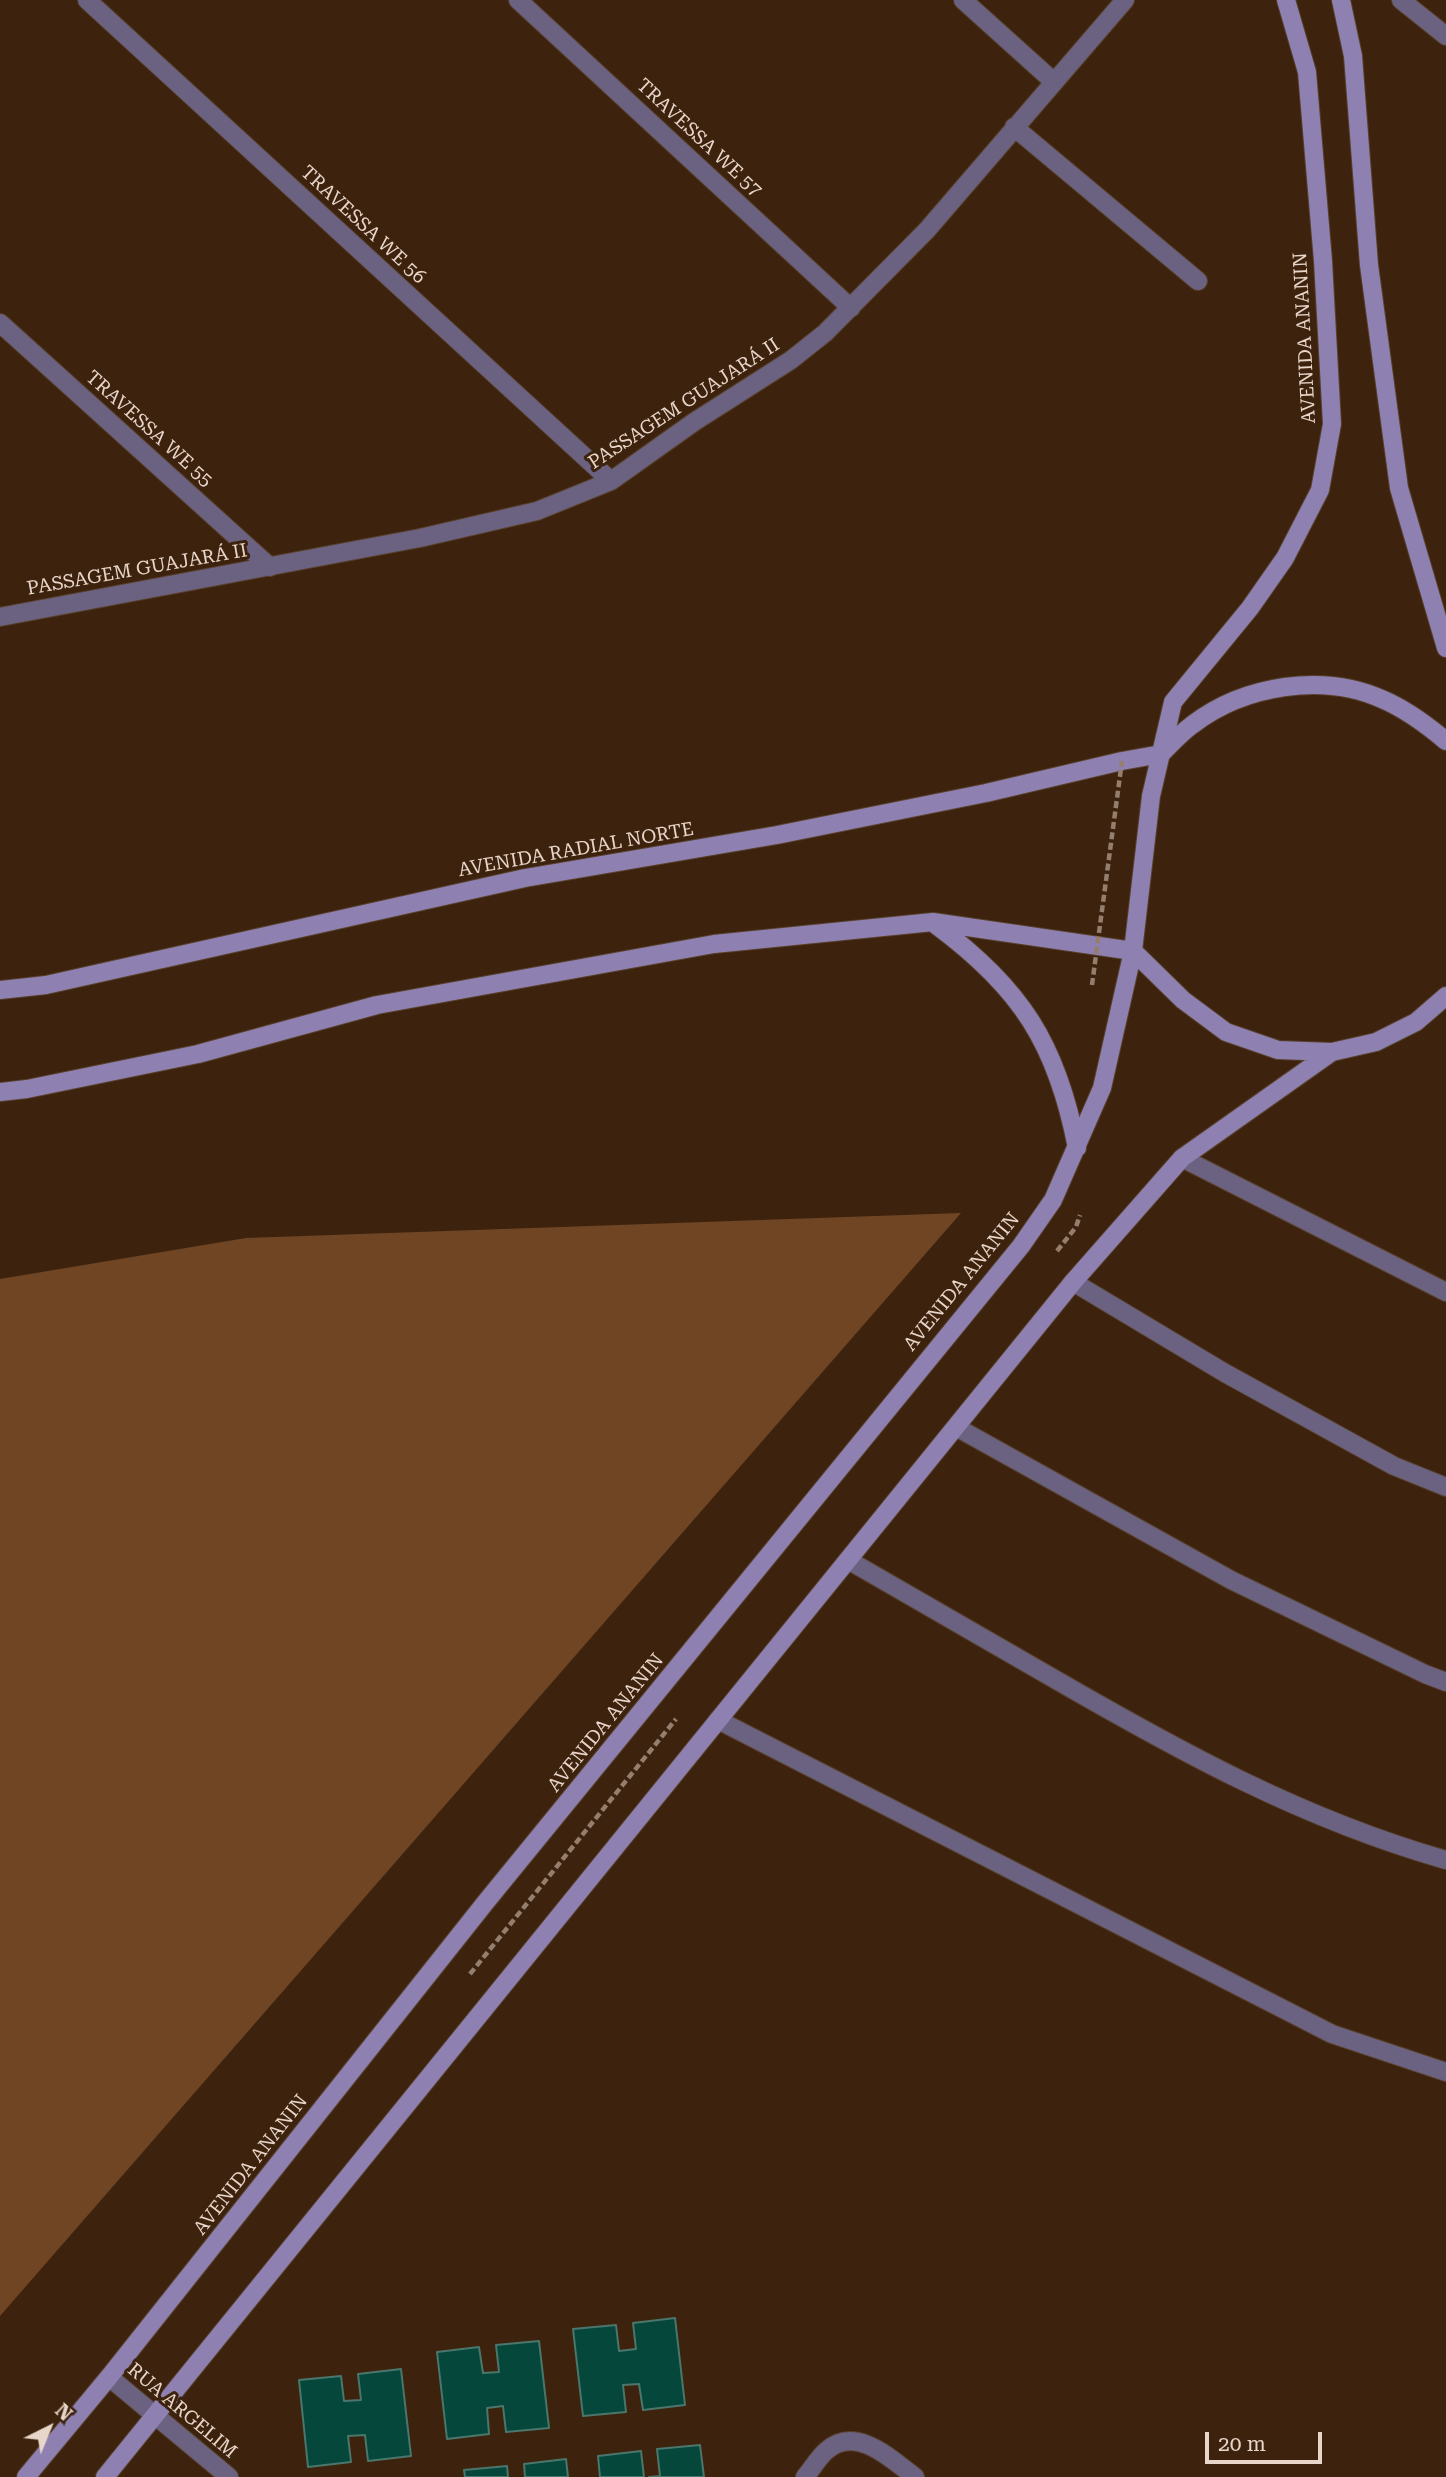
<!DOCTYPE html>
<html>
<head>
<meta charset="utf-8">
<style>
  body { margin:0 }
  #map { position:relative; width:1446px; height:2477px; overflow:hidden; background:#3d230e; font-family:"Roboto Serif",serif }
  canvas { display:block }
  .north { position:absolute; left:14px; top:2393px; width:70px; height:70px; -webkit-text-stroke:5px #3d230e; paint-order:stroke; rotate:43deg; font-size:19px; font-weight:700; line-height:28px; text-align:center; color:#e8d6ca }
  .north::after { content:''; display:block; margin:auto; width:24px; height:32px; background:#e8d6ca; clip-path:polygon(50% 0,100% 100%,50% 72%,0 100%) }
  .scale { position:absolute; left:1205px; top:2432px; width:117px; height:32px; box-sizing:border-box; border:4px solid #e8d6ca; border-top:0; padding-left:9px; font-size:21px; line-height:24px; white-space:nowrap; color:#e8d6ca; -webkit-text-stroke:5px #3d230e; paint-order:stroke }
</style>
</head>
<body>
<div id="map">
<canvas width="1446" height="2477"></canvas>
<div class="north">N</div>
<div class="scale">20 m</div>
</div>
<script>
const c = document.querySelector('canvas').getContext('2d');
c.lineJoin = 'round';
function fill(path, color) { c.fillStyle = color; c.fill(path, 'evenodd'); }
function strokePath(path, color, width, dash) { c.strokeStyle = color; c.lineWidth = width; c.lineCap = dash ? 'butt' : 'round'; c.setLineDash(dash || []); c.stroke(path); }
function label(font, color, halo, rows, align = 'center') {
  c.font = font + ' "Roboto Serif",serif'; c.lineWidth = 6; c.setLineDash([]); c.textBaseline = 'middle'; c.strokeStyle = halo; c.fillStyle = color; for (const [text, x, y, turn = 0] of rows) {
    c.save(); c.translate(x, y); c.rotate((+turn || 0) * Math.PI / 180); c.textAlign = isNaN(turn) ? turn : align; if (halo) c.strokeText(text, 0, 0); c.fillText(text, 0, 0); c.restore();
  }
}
fill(new Path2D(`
  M961 1213 0 2316V1279L246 1238Z`), '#6f4524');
const building = new Path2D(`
  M675 2318 685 2405 643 2410 639 2384 623 2385 626 2412 583 2416 573 2329 616 2325 619 2351 636 2349 633 2323Z
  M539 2341 549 2428 506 2432 503 2406 487 2408 489 2434 447 2439 437 2352 479 2347 483 2373 499 2372 496 2345Z
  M401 2369 411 2456 368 2461 365 2435 348 2436 351 2462 308 2467 299 2380 341 2376 344 2401 361 2400 358 2374Z
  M700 2445 704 2477H649L660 2476 657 2449Z
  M641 2451 644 2477H600L598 2456Z
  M566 2459 568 2477H525L524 2464Z
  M507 2466 508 2477H465L464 2470Z`);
fill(building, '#06473c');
strokePath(building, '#4a766b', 2);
const minor = new Path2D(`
  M87 0 611 481
  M518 0 851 308
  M963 0 1054 82
  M1401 0 1446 36
  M1014 127 1198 281
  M0 323 270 567
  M0 617 420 538 537 511 611 481 694 422 791 360 825 333 927 230 1125 0
  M1182 1158 1446 1292
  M1073 1282 1225 1373 1394 1466 1446 1487
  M956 1427 1231 1580 1425 1674 1446 1682
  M848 1560C915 1599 983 1638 1051 1677 1179 1751 1302 1819 1446 1860
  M718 1720 1332 2034 1446 2072
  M109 2377 229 2477
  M805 2477C812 2469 818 2458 826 2451 856 2424 891 2459 915 2477`);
const secondary = new Path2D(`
  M1341 0 1353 56 1369 265 1399 488 1446 648
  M1161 754C1171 744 1181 733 1192 725 1244 685 1324 672 1384 700 1407 710 1427 725 1446 741
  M936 925C1021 988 1057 1044 1077 1148
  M1133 951 1183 1000 1226 1032 1278 1050 1332 1052 1376 1042 1416 1022 1446 996
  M0 990 46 985 525 878 777 835 986 793 1122 761 1161 754
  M0 1092 27 1089 198 1054 377 1005 714 944 933 922 1133 951
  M26 2477 109 2377 485 1903 1021 1246 1053 1200 1102 1088 1133 951 1151 796 1173 702 1250 608 1285 558 1320 490 1332 424 1323 261 1307 72 1286 0
  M105 2477 1073 1282 1182 1158 1332 1052`);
strokePath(minor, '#58402c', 20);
strokePath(secondary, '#58402c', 20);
strokePath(new Path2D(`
  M1057 1251 1076 1227 1080 1215
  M470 1974 676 1719`), '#947e6e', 4.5, [7, 3.5]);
strokePath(minor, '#6a6280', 18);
strokePath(secondary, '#8e81b1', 18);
strokePath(new Path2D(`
  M1092 985 1122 761`), '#947e6e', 4.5, [7, 3.5]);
label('19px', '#e8d6ca', '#3d230e', [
  ["TRAVESSA WE 57",699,138,43],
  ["TRAVESSA WE 56",363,225,43],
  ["AVENIDA ANANIN",1305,338,-93],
  ["PASSAGEM GUAJARÁ II",684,404,-33],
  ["TRAVESSA WE 55",149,429,42],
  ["PASSAGEM GUAJARÁ II",137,570,-10],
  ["AVENIDA RADIAL NORTE",576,850,-10],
  ["AVENIDA ANANIN",962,1282,-51],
  ["AVENIDA ANANIN",606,1723,-51],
  ["AVENIDA ANANIN",251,2165,-52],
  ["RUA ARGELIM",182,2411,40]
]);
</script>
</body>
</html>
